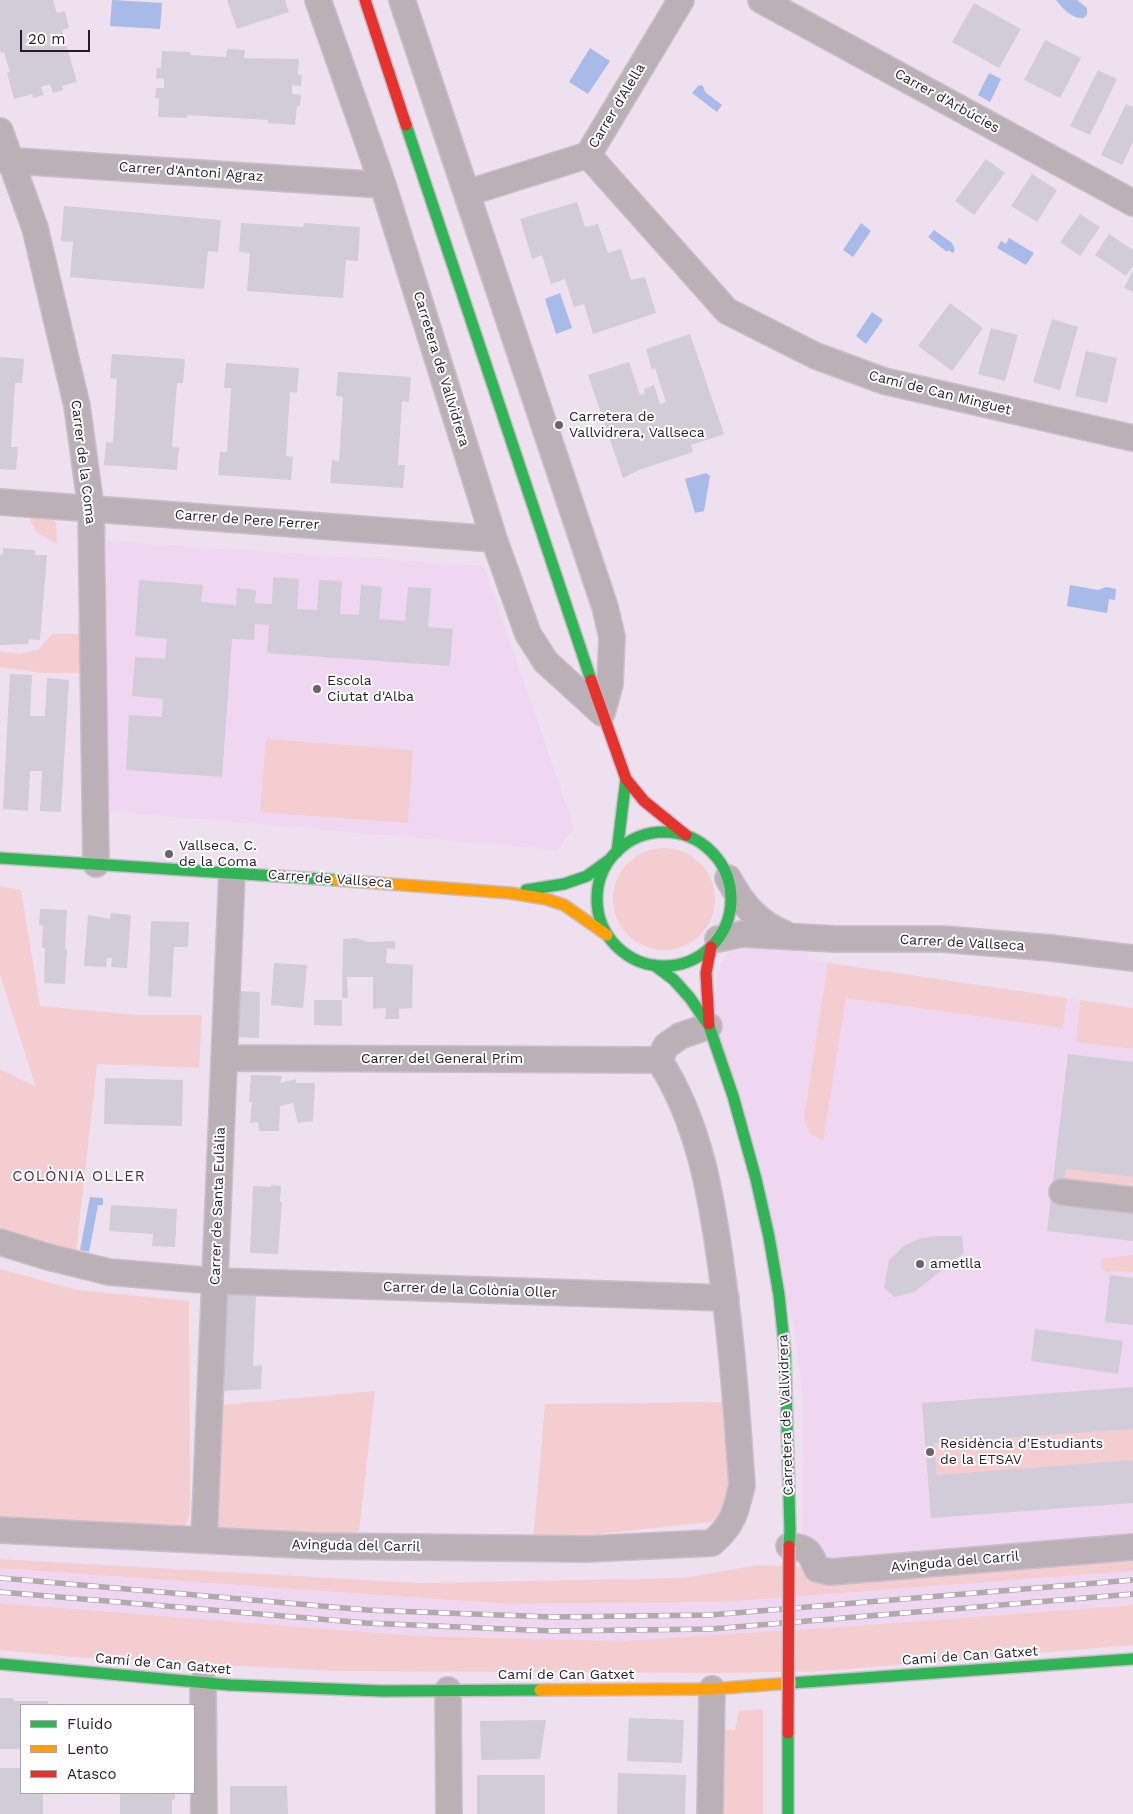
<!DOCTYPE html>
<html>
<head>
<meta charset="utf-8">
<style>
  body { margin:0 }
  #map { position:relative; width:1133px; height:1814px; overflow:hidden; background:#efe0f0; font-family:"Work Sans",sans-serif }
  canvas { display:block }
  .legend { position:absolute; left:20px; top:1704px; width:175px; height:90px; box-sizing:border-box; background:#fff; border:1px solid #a8a4a9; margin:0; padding:6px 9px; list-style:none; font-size:15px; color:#261c27 }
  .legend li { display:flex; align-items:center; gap:10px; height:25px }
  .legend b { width:25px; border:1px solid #a8a4a9 }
  .scale { position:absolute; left:20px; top:30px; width:70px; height:22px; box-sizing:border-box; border:2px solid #261c27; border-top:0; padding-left:6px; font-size:15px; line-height:18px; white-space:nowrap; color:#261c27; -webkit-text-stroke:4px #fff; paint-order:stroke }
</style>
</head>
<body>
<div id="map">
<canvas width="1133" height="1814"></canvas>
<ul class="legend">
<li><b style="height:6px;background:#30b455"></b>Fluido</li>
<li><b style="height:6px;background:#ff9f0a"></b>Lento</li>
<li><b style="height:6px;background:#e5322d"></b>Atasco</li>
</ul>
<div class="scale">20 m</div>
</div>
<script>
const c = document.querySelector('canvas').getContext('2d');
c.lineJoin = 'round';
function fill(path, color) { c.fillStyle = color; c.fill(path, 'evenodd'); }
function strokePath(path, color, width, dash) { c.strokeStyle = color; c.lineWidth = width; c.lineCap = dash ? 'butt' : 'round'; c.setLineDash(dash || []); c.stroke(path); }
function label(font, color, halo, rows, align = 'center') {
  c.font = font + ' "Work Sans",sans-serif'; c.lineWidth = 4; c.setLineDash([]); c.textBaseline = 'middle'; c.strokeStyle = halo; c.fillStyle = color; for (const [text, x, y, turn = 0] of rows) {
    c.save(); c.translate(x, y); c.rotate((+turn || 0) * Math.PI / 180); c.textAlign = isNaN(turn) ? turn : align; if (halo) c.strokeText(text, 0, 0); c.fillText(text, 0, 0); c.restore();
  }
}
fill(new Path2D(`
  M107 541 484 566 574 827 558 850 107 811Z
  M756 947 808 952V960L828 963 1133 1008V1547L830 1572 802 1547 803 1402 794 1329 713 1009 720 964 728 953Z
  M0 1568 507 1604 723 1602 1133 1571V1605L824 1628 621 1641 417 1636 0 1603Z`), '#f0d7f1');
fill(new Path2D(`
  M47 510 56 523 57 544 37 533 29 518Z
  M52 634H82L89 673H42L0 667V651L19 654 38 650Z
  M266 739 413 750 408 823 260 812Z
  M613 899a51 51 0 1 1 102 0a51 51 0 1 1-102 0Z
  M0 886 21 890 40 1006 138 1015H202L199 1068 97 1064 76 1252 0 1229V1069L36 1087 0 975Z
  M828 963 1067 998 1063 1028 846 998 823 1141 809 1133 804 1118Z
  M1080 1000 1133 1008V1049L1076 1042Z
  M1066 1169 1133 1177V1188L1064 1180Z
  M1133 1255V1272L1114 1271 1106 1272 1098 1264 1104 1258Z
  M0 1269 77 1290 189 1301 190 1511 187 1522 181 1529 0 1520Z
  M375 1391 359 1532 234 1539 217 1528 222 1405Z
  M724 1402 731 1499 719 1521 533 1541 545 1404Z
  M1133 1429V1460L937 1475 934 1443Z
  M0 1559 417 1583 684 1578 758 1565 802 1567 807 1581 1133 1559V1571L723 1602 507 1604 0 1568Z
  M0 1603 417 1636 621 1641 824 1628 1133 1605V1645L823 1671 723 1673 335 1671 73 1657 0 1650Z
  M763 1709V1814H722L723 1730H735L739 1711Z`), '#f4cdd0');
fill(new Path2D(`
  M112 0 162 3 160 29 110 26Z
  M1056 0H1077L1087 8V14L1084 18C1072 19 1063 9 1056 0Z
  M590 48 610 61 588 94 569 82Z
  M989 73 1001 79 990 102 978 95Z
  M701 85 703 86 705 92 722 105 717 112 692 93 698 86Z
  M861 223 871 231 853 257 843 250Z
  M934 230 952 243 955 250 953 253 948 250 947 252 928 237Z
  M1009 238 1034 253 1026 265 997 248 1001 241 1006 244Z
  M560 293 572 328 556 334 545 299Z
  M872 312 883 320 866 344 856 336Z
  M706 473 710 476 704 511 695 513 685 479Z
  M1070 585 1098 590 1106 587 1116 589 1115 600 1109 599 1107 613 1067 606Z
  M90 1197 103 1198V1205H98L89 1252 80 1250Z`), '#a8bae7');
fill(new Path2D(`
  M0 0H53L57 13 65 11 69 28 62 30 77 82 62 86 63 90 53 93 50 84 41 87 44 95 33 98 32 94 14 99 7 73 10 72 4 52 1 53 0 49Z
  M227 0H285L289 12 237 29Z
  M974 3 1021 29 999 68 952 42Z
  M1045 40 1081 58 1060 98 1024 80Z
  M227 49 245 50 244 58 299 59 298 75H302L301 86 292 85V94L301 95 300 106H297L295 125 268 123V120L187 115V118L158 117 159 98H155L156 88H164V79L156 78 157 68H161L162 51 190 52V55L226 57Z
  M1098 70 1117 79 1090 135 1070 126Z
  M1126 104 1133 107V142L1122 165 1101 155Z
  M986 159 1005 173 974 215 955 201Z
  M1032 174 1057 190 1037 222 1011 206Z
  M577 202 585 227 598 224 608 253 621 249 631 280 645 277 656 313 593 334 584 304 574 307 565 279 551 284 542 255 532 259 520 219Z
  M64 206 221 220 218 252 208 251 204 289 70 277 73 242 61 241Z
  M1080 214 1100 227 1080 256 1060 242Z
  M241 223 303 227 304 223 360 227 358 261 346 260 343 298 247 291 250 253 239 252Z
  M1109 234 1133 250V266L1126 276 1095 255Z
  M1133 270V292L1124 288Z
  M950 303 983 328 952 371 918 346Z
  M1052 319 1078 327 1060 390 1033 382Z
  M991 328 1018 335 1005 381 978 374Z
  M690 334 724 434 691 445 693 452 639 470 623 478 588 375 629 362 640 395 645 394 644 389 654 385 660 404 666 402 655 368 652 370 646 349Z
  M1086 351 1117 358 1107 403 1075 396Z
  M112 354 185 359 183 383H177L172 447H179L177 470 104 465 106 442 113 443 117 379 110 378Z
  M0 357 24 359 22 383H15L11 447H18L16 470 0 469Z
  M226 363 299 368 297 393 290 392 286 456 293 457 291 480 218 475 220 452H227L231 388H224Z
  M338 372 411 377 409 402 402 401 398 465H405L403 488 330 483 332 460 339 461 343 397 336 396Z
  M3 548 35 550V555H47L40 640 29 639 28 644 0 645V554L3 555Z
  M273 577 299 579 297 609 317 610 319 580 342 581 340 614 359 615 361 585 382 587 379 619 405 621 408 587 431 588 428 627 453 629 450 666 267 653 269 625 255 624 254 640 232 639 222 777 126 770 129 715 162 717 163 699 132 696 135 657 165 659 167 639 135 636 139 580 203 585 201 602 236 605 237 588 256 590 255 603 272 604Z
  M10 674 32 675 30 716H45L47 678 69 680 61 812 40 811 42 771H30L28 811 3 809Z
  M40 909 67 910 65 949H67L65 984 44 983 45 948H42L43 925H39Z
  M111 913 131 915 127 968 111 967 112 958H107L106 967 84 966 88 915 110 919Z
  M151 921 189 922 188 947H174L171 997 148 996Z
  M356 938 368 942 395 941V949L387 948 386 963 413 965 412 1008 399 1009V1019H385L386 1008 373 1009V977H347L348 998H342L343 939Z
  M274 963 307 965 303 1008 271 1005Z
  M237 991 260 992 259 1038 236 1037Z
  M314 1000H342V1026L314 1025Z
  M1068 1054 1133 1062V1177L1066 1169 1064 1180 1133 1210V1241L1047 1231Z
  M251 1075 282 1076 280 1083 296 1079V1083H315L313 1121 298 1123 293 1103 280 1106 279 1131H259L258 1122 250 1123 252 1102H249Z
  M105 1078 183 1080 182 1126 104 1124Z
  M271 1185 281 1186 280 1202H282L278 1254 250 1253 253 1186 271 1187Z
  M111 1205 177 1209 175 1247 152 1246 153 1234 109 1231Z
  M936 1236H962L964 1253 914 1292 895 1297 884 1288 889 1260 904 1246 919 1239Z
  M1110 1275 1133 1278V1325L1105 1322Z
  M226 1293 256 1295 253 1366 262 1365 261 1389 222 1391Z
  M1035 1329 1123 1341 1118 1374 1031 1361Z
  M1133 1387V1429L934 1443 937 1475 1133 1460V1503L931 1518 922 1403Z
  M0 1698H13L14 1701H48V1705H21V1749H0Z
  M629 1718 684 1720 682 1763 627 1761Z
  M546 1720 540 1759 481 1760 480 1721Z
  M0 1768H21V1793H43V1814H0Z
  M618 1773 686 1775 685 1814H617Z
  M477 1775H545V1814H477Z
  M230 1786H287L288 1814H230Z
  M120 1793H175V1799L172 1800V1814H120Z`), '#d2cbd8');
const street = new Path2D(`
  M318 0 383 185 494 539 528 634 546 662 602 713 610 684 612 637 605 607 402 0
  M761 0 1133 203
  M0 131 35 228 77 406 91 508 96 864
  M588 155 727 311 816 356 884 381 1133 438
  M0 160 383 185
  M467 193 588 155 681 0
  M0 502 494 539
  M728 878C742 904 758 923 785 934
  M718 939 742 934 836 939H942L1051 948 1133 958
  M224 1058 659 1060
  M659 1060 666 1046 680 1036 709 1026
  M1062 1192 1133 1200
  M0 1242 48 1257 109 1272 215 1281 726 1298
  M0 1530 319 1546 587 1549 712 1543C734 1524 736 1511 742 1485 737 1414 732 1343 722 1273 712 1199 700 1123 659 1060
  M204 1540 232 872
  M789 1546C810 1548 809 1552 817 1569L830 1572 1133 1547
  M203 1682 204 1814
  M448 1690 449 1814
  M710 1814 712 1689`);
const fast = new Path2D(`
  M406 125 591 680
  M597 899a67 67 0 1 1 134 0a67 67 0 1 1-134 0Z
  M617 852 626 779
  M0 858 336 880
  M526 890 564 884 587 876 609 860
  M654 965 674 980 690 998 709 1026 733 1096 756 1179 769 1237 779 1295 785 1352 790 1530 789 1546
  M0 1664 230 1685 382 1691 540 1690
  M791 1683 1133 1659
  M788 1733V1814`);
const slow = new Path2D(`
  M336 880 510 893 546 899 564 905 607 935
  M540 1690 712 1689 791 1683`);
const jam = new Path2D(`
  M365 0 406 125
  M591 680 626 779 644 801 686 835
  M709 1024 706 973 711 947`);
strokePath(street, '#cabeca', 28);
strokePath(fast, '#cabeca', 14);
strokePath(slow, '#cabeca', 14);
strokePath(jam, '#cabeca', 14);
strokePath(street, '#bbb0b5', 25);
strokePath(fast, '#30b455', 11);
strokePath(slow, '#ff9f0a', 11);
strokePath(jam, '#e5322d', 11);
const rail = new Path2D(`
  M0 1578 367 1610 552 1617 710 1615 1133 1580
  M0 1592 366 1623 552 1631 711 1629 1133 1594`);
strokePath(rail, '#b3a8b0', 5.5);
strokePath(rail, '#fff', 4, [11]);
const jamBridge = new Path2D(`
  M788 1733 789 1546`);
strokePath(jamBridge, '#cabeca', 14, []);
strokePath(jamBridge, '#e5322d', 11);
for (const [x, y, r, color] of [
  [559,425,5,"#6c616d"],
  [317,689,5,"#6c616d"],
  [169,854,5,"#6c616d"],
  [920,1264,5,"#6c616d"],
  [930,1452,5,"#6c616d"]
]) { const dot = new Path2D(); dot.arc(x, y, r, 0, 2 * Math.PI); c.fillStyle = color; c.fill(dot); strokePath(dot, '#fff', 2); }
label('14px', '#261c27', '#fff', [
  ["Carrer d'Arbúcies",947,101,29],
  ["Carrer d'Alella",617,106,-59],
  ["Carrer d'Antoni Agraz",191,172,4],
  ["Carretera de Vallvidrera",441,369,73],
  ["Camí de Can Minguet",940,393,14],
  ["Carrer de la Coma",83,462,83],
  ["Carrer de Pere Ferrer",247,520,4],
  ["Carrer de Vallseca",330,879,4],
  ["Carrer de Vallseca",962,943,3],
  ["Carrer del General Prim",442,1059],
  ["Carrer de Santa Eulàlia",218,1206,-88],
  ["Carrer de la Colònia Oller",470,1290,2],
  ["Carretera de Vallvidrera",786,1415,-92],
  ["Avinguda del Carril",356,1546,1],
  ["Avinguda del Carril",955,1562,-5],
  ["Camí de Can Gatxet",970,1656,-4],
  ["Camí de Can Gatxet",163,1664,5],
  ["Camí de Can Gatxet",566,1675]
]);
label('14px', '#261c27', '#fff', [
  ["Carretera de",569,417],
  ["Vallvidrera, Vallseca",569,433],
  ["Escola",327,681],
  ["Ciutat d'Alba",327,697],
  ["Vallseca, C.",179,846],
  ["de la Coma",179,862],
  ["ametlla",930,1264],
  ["Residència d'Estudiants",940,1444],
  ["de la ETSAV",940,1460]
], 'left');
c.letterSpacing = '1px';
label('15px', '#4b344c', '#fff', [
  ["COLÒNIA OLLER",79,1177]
]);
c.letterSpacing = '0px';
</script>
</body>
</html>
